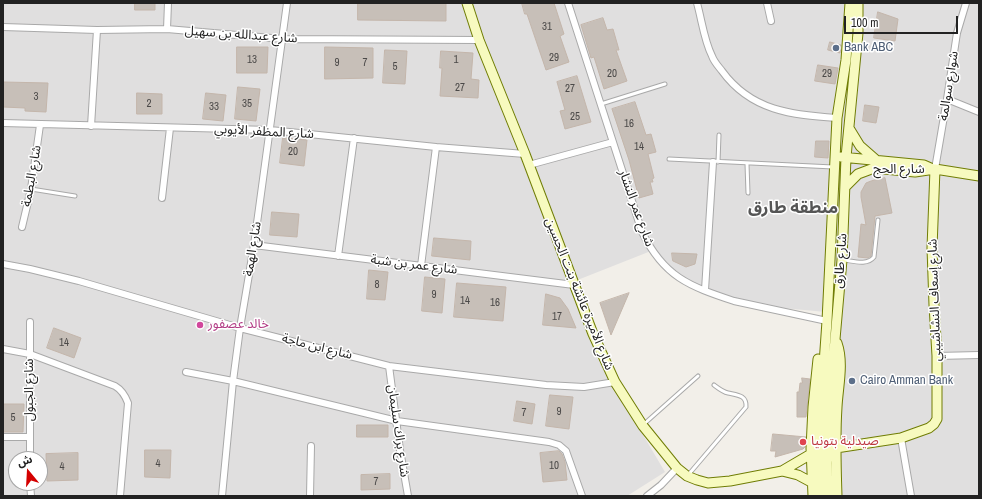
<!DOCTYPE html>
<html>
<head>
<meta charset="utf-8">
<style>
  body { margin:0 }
  #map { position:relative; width:982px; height:499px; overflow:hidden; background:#f2efe9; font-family:"Archivo Narrow","Noto Sans Arabic",sans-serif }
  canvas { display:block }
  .frame { position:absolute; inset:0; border:4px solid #222; pointer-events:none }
  .north { position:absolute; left:8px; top:451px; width:40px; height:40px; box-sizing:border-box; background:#fff; border:1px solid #a7a7a7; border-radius:50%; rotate:342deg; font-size:11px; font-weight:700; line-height:16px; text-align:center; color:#222 }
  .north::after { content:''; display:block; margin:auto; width:14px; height:18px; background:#d40000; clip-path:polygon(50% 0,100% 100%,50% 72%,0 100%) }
  .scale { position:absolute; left:844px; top:16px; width:114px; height:18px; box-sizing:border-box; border:2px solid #222; border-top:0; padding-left:5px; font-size:12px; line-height:14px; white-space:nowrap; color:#222; -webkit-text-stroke:3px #fff; paint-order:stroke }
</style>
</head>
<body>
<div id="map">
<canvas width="982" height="499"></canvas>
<div class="frame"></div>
<div class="north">ش</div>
<div class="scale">100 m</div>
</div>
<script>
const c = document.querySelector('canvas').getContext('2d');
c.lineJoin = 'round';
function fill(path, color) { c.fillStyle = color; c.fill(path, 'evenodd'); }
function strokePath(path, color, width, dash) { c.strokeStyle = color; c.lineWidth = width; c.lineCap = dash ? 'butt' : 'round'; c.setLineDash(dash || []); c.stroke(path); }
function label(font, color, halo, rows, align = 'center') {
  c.font = font + ' "Archivo Narrow","Noto Sans Arabic",sans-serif'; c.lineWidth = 3; c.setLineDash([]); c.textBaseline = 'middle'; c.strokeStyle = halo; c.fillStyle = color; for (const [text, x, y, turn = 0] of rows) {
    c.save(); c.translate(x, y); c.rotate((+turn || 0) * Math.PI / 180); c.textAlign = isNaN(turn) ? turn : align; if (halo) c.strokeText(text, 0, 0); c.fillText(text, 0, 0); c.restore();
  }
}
fill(new Path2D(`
  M3 3H979V496H833L830 446 837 313 738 304 673 275 656 249 575 281 595 354 665 472 627 496H3ZM16 459H40V483H16Z`), '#e0dfdf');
const building = new Path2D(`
  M135 3H155V10H135Z
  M358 3H446V21L358 20Z
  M522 3H554L564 34 560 36 569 62 546 70 527 14H525Z
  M878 12 898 19 895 41 874 38Z
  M603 18 607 30 613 29 619 50H616L627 81 604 89 594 57 591 58 581 25Z
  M830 42 841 45 840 53 828 50Z
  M237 47H268L267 73H237Z
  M325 47 373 48V78L325 79Z
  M385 50 407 51 405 84 383 83Z
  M441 51 473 53 471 79 479 80 478 98 440 96 442 68H440Z
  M818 65 838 68 835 84 815 81Z
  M577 76 591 122 565 129 560 111 565 110 557 82Z
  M3 82 48 83 46 112 25 111V108L3 107Z
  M238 87 260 89 256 121 235 119Z
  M137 93 162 94V114H137Z
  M206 93 226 95 223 121 203 119Z
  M635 102 646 135 651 134 656 152 648 154 654 178 652 179 653 182H650L653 194 639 198 629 160 612 109Z
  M865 105 879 107 876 123 863 121Z
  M283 138 307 140 304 166 280 163Z
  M816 141H829L828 158 815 157Z
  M885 178 892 213 875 216 871 256 868 258 858 257 861 224 866 225 861 197V192L866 183 871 181Z
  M272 212 299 214 297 237 270 235Z
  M434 238 471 241 470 260 432 256Z
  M672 253 697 254 695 264 686 267 673 261Z
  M369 270 388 272 385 300 367 299Z
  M425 277 445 279 442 313 422 311Z
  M457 283 506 287 503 321 454 317Z
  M629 293 611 335 600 303Z
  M546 294 560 298 568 309 576 328 543 325Z
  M54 328 81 338 74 358 47 348Z
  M802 378 810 379 806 417H797V392H799L800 383H802Z
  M550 395 573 397 569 429 546 426Z
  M517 401 535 404 532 424 514 421Z
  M3 404H24L23 432H3Z
  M357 425H388V437H357Z
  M773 434 806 437 805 447 803 449 775 457 776 451H771Z
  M145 450H171L170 478 145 477Z
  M559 451 562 454 565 462 567 480 543 482 540 453Z
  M78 453V480L47 481 46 454Z
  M390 474V489L361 490V475Z`);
fill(building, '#c7bfb8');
strokePath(building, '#c4b6ab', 1);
const lane = new Path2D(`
  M601 104 665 84
  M669 159 833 167
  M718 162 719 135
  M747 164 748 193
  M31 189 75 196
  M844 260C853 261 867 266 874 257L878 220
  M644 424 698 376
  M689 474 746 407C747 395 737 395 728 393 723 392 718 388 714 385`);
const street = new Path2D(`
  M568 3 642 232C664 277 689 286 734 301L827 321
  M697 3C702 21 704 40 712 56 714 62 719 67 722 71 751 111 792 115 837 118
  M767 3 771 21
  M3 27 97 30 167 29 283 39 479 40
  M167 29 168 3
  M947 99 979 112
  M3 123 270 130 436 147 525 154
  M91 126 97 30
  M529 165 613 142
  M935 169 947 99 957 33 966 3
  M162 198 170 128
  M22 227 31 189 40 125
  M254 245 574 285
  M338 256 354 138
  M3 264 30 269 79 281 240 328 389 366 546 385 584 387 615 382
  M421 266 436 147
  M705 290 713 162
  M30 322V459
  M3 349 30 354 115 386C122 390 125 395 128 403L120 496
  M937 356 979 355
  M389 366 400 450 408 496
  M186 372 233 381 397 421 549 442 559 445 566 451 582 496
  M3 437H30
  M901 438 911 496
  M30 483 31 496
  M222 496 233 381 240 328 254 245 287 3
  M310 496 311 446
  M647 496 661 485 677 468`);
const secondary = new Path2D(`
  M467 3 479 40 525 154 593 334 615 382 643 426 677 468 687 476 697 480 708 483 730 481 782 471 811 454
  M849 128 860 146 876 160
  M841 157 924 165 933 169
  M845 187 858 174 874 168 915 172 935 169 979 176
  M837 343C844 363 838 387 837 407 835 437 836 466 837 496
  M836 448 901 438 929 428 934 424 937 419V356L934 305 932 248 935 169
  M782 471 798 475 811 482
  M813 496 811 448 813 407 818 359
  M821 496 819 447 821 407 827 321 837 118 846 60 850 3
  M828 496 827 463 829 407 842 260 846 157 858 33V3`);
strokePath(lane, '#a9a9a9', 5);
strokePath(street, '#a9a9a9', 8);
strokePath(secondary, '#707d05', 11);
strokePath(lane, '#fff', 3);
strokePath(street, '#fff', 6);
strokePath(secondary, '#f7fabf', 9);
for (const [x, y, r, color] of [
  [836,48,4,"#5c6f8a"],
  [200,325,4,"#d1479c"],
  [852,381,4,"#5c6f8a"],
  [803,442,4,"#e0444e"]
]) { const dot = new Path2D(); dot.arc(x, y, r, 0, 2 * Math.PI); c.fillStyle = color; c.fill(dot); strokePath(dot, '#fff', 1.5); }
label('11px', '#4b4948', null, [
  ["31",547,27],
  ["29",554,58],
  ["13",252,60],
  ["1",456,60],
  ["9",337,63],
  ["7",365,63],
  ["5",395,67],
  ["20",612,74],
  ["29",827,74],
  ["27",460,88],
  ["27",570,89],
  ["3",36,97],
  ["2",149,104],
  ["35",247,104],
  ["33",214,107],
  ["25",575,117],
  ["16",629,124],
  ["14",639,147],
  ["20",293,152],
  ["8",377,285],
  ["9",434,295],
  ["14",465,301],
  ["16",495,303],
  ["17",557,317],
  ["14",64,343],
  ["9",559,412],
  ["7",524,413],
  ["5",13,418],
  ["4",158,464],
  ["10",554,466],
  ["4",62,467],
  ["7",376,482]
]);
label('13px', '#222', '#fff', [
  ["شارع عبدالله بن سهيل",241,35,4],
  ["شوارع سوالمة",949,86,-81],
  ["شارع المظفر الأيوبي",264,132,3],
  ["شارع الحج",899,170],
  ["شارع البطمة",32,176,-80],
  ["شارع عمر النشار",636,208,70],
  ["شارع الهمة",253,249,-81],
  ["شارع طارق",841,261,-86],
  ["شارع عمر بن شبة",414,265,7],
  ["شارع الأميرة عائشة بنت الحسين",579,294,68],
  ["شارع إسعاف النشاشيبي",935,300,-92],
  ["شارع ابن ماجة",317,347,14],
  ["شارع الجبول",30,390,-90],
  ["شارع براك سليمان",398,431,82]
]);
label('13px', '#4e5e75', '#fff', [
  ["Bank ABC",844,48],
  ["Cairo Amman Bank",860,381]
], 'left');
label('13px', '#b23c85', '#fff', [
  ["خالد عصفور",208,325]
], 'left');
label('13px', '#be3a42', '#fff', [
  ["صيدلية بتونيا",811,442]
], 'left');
label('bold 17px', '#555', '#fff', [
  ["منطقة طارق",793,208]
]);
</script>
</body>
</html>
